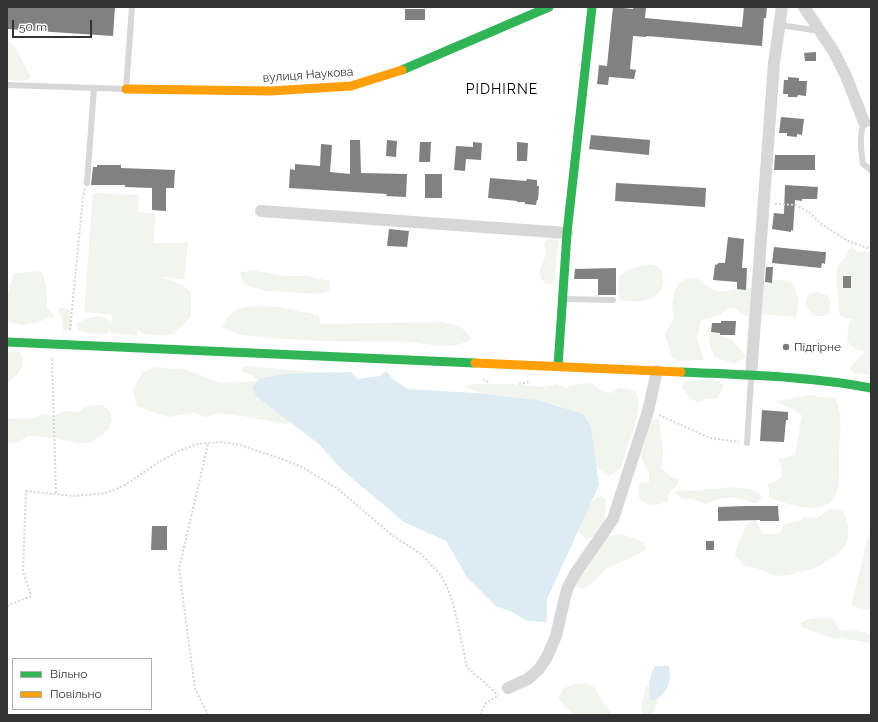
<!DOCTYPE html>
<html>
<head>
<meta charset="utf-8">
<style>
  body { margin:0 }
  #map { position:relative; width:878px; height:722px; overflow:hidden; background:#fff; font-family:Raleway,sans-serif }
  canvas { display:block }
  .frame { position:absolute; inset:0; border:8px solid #333; pointer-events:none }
  .legend { position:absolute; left:12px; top:658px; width:140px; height:52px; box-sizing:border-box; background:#fff; border:1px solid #adadad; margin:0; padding:5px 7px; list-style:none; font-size:12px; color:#333 }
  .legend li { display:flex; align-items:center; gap:8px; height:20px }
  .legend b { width:20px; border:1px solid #adadad }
  .scale { position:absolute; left:12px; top:20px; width:80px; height:18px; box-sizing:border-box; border:2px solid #333; border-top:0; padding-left:5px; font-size:12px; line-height:14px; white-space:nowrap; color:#333; -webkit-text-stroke:3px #fff; paint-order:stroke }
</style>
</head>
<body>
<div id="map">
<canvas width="878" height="722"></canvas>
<div class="frame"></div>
<ul class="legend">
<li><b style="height:5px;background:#30b455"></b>Вільно</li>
<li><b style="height:5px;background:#ff9f0a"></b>Повільно</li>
</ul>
<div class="scale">50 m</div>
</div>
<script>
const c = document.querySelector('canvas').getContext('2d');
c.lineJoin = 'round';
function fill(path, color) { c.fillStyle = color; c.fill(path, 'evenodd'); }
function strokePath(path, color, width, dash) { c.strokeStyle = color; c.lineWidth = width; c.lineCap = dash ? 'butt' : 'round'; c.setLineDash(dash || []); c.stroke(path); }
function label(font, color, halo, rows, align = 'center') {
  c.font = font + ' Raleway,sans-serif'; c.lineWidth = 4; c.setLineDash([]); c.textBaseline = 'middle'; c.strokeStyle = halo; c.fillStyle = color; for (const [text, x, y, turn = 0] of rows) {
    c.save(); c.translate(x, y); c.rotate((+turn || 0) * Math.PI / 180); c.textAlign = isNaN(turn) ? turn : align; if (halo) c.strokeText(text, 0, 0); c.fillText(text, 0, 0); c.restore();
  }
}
fill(new Path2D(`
  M7 39 15 47 31 77C23 83 17 81 7 79Z
  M93 193 139 195 138 212 156 214 153 243H188L184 279 161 277 184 286 191 293V316L174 334 160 335 143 334 138 330 137 336 111 333V329L106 334H91L78 330 77 324C85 318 99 313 108 320 109 321 110 323 112 324V315L84 312Z
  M559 236 555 278 553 284H546L540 277V269L546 254 544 244 546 240Z
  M852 247 858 252H871V375L853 373 850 368 865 351C856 350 852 348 847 340L849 321 853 320 840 316C838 299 836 284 837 267L844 259 849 250Z
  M650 265 656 266 662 271C669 300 643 304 620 300L618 289 619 276C629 268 637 266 650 265Z
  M252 270 285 276H307L330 281 329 291 320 294 265 291 244 284 240 273Z
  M40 271 43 274 47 292V308L55 316 38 322 22 325 7 321V298L13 275 16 273Z
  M688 278 699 279C708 289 719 294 733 290 739 288 745 286 751 288L750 316 743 315 735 308 727 309 720 315 701 320 697 337 703 358 702 360 679 361 672 357 665 334 674 318 672 307 675 290 680 282Z
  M781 280 791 282C799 297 800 301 796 317L760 314 763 286 770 281Z
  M817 292 828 296 830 303 829 314 823 316H814C808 309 802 303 809 294Z
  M258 306 279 307 318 315 321 324 441 322 460 326 472 338 469 341 457 345 437 346 411 342 322 341 269 338 241 335 221 327C234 308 235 308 258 306Z
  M59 308H65L70 311 72 328 68 331 63 330 62 318 58 312Z
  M709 328 715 329 723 337 731 339 745 354V358L735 363 722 360 714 356 711 349 707 330Z
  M7 352H20C27 366 18 376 7 383Z
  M248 366 315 372H336L334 375 293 406 290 424 278 423 260 419 220 413 206 417 194 413 168 417 150 411 137 406 133 390 137 382 143 372 155 367 187 370 220 383 258 381 253 376 241 371 242 367Z
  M713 379 724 385 721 392 715 399H706L698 403 689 397 682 388 684 381Z
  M591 383 600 390 611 393 619 388 635 391 639 402 634 429 628 442 621 468 608 477 591 462 564 408C553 404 543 401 531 399 510 396 484 398 465 386L475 384H511L544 387 556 384 566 388 577 384Z
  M812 395 819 397 835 398C843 413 840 432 839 449 839 461 840 474 838 486 834 521 790 505 769 498V491L768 484 776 481 782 476V468L778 459 789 457 795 454 802 416C794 408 785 407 776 401Z
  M103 405 110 412 112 421 109 429 90 443H80L45 437 28 436 15 444 7 443V419L33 418 43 414 53 416 65 411 79 412 86 406Z
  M659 419 663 452 661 468 671 477 679 479 678 484 667 495 669 501C657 505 648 508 639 498V483L649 482V474L641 456 650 421Z
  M732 487 754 490 762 497 757 503H752L744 499 733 497 719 499 706 504 695 500 681 498 674 492 679 490 692 491Z
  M601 496 606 499C606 515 605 523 597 536L585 539 576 528C582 515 587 502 601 496Z
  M830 509 843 510 848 525V538L846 545 837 555 814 569 787 575 776 576 758 569 744 565 735 555 737 546 747 524 755 519 762 534H771L780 533C785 519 790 525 799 521 801 520 803 518 805 517L817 518Z
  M871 526V611L851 606Z
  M619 534 631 537 644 543 646 550 606 569 595 581 583 589 571 585 587 570 594 551 608 536Z
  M817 618H833L840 631C851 629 862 630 871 636V643L841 638 835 639 802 627 801 623 806 620Z
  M586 683 595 688 598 695 612 715H574L558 699 564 688 576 684Z
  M655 683 659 693 657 703 651 715H643L641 708 646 687Z`), '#f1f5ed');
fill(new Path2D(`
  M386 371 395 381 408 389 476 393 538 400 583 414 591 428 599 485 547 599V622L527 621 512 612 496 606 467 577 446 541 404 522 342 470 319 444 257 397 252 387 261 378 285 374 351 372 358 379 380 376Z
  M655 666H669C669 670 670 675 670 679 668 689 660 701 650 700 649 685 648 680 655 666Z`), '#ddebf3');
fill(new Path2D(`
  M7 7H115L113 36 7 29Z
  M613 7 633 9V7H646L645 18 742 27 744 7H767L766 18H764L762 46 647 36 646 37 633 36 630 69 636 70 634 79 609 77 608 85 597 84 599 65 607 66Z
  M405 9H425V20H405Z
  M816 52V61H805L804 53Z
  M788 77 799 78V81H807L806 96 798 95 797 97H788V94H783L784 80H788Z
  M781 117 804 119 802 135 797 134V137L787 136V133H779Z
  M591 135 650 140 649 155 589 149Z
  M350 140H360L361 173 407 174 406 197 386 196 387 194 289 188 290 169 295 170V164L320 166 321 144 332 145 330 172 350 174Z
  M387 140 397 141 396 157 386 156Z
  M420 142H431L430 162H419Z
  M473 142 482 143 481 160 466 159 465 171 454 170 456 146 473 147Z
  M517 142 528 143 527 161H517Z
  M775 155H815V170H774Z
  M97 165H121V168L175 170 174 188H166V211L152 210V188L125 187V185H91L93 167H97Z
  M425 174H442V198H425Z
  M490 178 526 181 527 179 537 180V186H539L538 200H537L536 205 525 204V202H517V201L488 198Z
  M616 183 706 188 705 207 615 201Z
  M785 185 818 187 817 199H802V201L795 200 793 231 791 230V232L772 229 774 213 784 214Z
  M389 229 409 231 407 247 387 246Z
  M728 237 744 239 742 268H747L746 290 737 289V282L713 280 715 265 718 264V263H725Z
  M774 247 823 252H826L825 264 822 263 821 268 772 263Z
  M766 267H773L772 283 765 282Z
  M616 268V295H598V279H574L575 269Z
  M843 276H851V288H843Z
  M721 321H736L735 335H720V333L711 332 712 323H721Z
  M762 410 788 412V420H786L784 442 760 441Z
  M746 506H778L779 521H760V520L718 521V507Z
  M152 526H167V550H151Z
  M706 541H714V550H706Z`), '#818181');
strokePath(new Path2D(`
  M775 204 796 205 810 213 820 223 850 242 871 249
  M70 330 83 197 85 189
  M52 359 56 494
  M483 379 490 383
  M519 384 529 382
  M659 415 710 438 739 442
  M7 606 31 596 23 571 26 491 74 496 107 493 125 485 157 463 179 451 197 444 221 442 240 445 282 459 304 468 338 489 392 535 421 554 440 574 448 589 454 607 467 667 498 695
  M208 715 195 689 179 569 208 444
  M480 715 485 704 499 695`), '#d6d6d6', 2, [2, 2]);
strokePath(new Path2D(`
  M780 25 820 31
  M7 85 126 89 132 7
  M871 123 864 122C859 136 861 150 863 164L871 170
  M87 183 94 88
  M564 299 613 300
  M747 443 751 379`), '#d7d7d7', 6);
strokePath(new Path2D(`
  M804 7 834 52 846 76 864 122
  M261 211 567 233
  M751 375 774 63 782 7
  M508 688 528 679 539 669 547 657 556 636 565 597 568 587 575 574 613 519 648 411 657 371`), '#d7d7d7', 12);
strokePath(new Path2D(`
  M402 70 549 7
  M7 342 475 363
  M558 366 567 233 592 7
  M681 372C744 375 809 376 871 388`), '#30b455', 9);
strokePath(new Path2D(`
  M126 89 271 91 351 86 402 70
  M475 363 681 372`), '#ff9f0a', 9);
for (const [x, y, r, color] of [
  [786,347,4,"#7a7a7a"]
]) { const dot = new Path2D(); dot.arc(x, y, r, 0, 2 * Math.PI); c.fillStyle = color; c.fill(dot); strokePath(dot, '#fff', 1.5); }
label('12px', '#333', '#fff', [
  ["вулиця Наукова",308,75,-4]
]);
label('12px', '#333', '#fff', [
  ["Підгірне",794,347]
], 'left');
c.letterSpacing = '1px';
label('14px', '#000', '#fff', [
  ["PIDHIRNE",502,90]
]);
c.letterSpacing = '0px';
</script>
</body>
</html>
